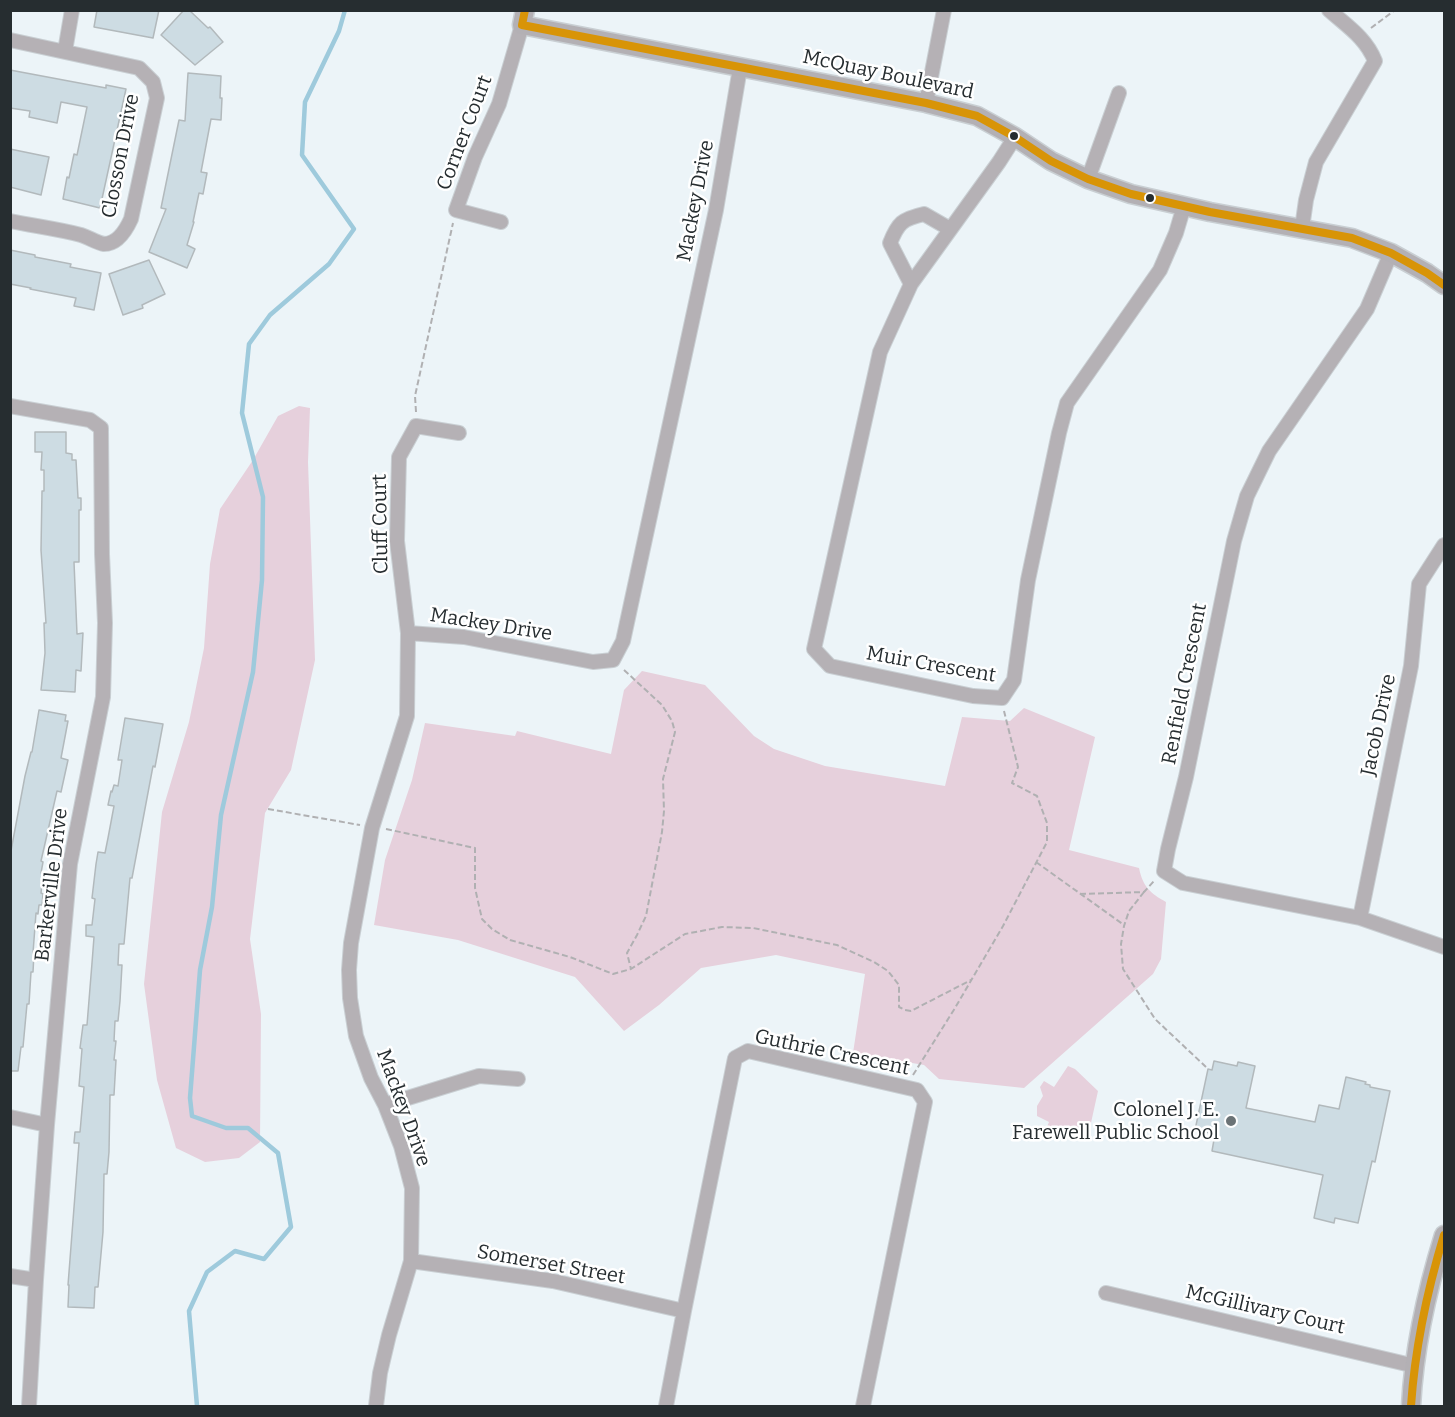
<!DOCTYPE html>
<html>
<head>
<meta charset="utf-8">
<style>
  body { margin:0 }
  #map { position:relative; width:1455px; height:1417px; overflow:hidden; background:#ecf4f8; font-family:Bitter,serif }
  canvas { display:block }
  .frame { position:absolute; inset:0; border:12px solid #262d30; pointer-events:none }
</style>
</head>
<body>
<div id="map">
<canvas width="1455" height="1417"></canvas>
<div class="frame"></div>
</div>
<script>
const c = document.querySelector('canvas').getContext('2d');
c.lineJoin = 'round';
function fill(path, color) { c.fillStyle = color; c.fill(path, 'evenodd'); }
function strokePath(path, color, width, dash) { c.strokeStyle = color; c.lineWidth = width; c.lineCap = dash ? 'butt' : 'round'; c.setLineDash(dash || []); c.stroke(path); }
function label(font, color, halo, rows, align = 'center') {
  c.font = font + ' Bitter,serif'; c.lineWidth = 5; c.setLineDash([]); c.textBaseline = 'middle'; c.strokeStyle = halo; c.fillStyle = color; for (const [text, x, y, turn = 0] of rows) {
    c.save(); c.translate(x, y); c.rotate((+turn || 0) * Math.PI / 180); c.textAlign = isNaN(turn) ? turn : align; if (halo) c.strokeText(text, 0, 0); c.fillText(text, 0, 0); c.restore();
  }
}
fill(new Path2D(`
  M299 406 310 408 308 462 315 660 291 770 265 813 250 939 261 1014 260 1142 239 1158 205 1162 176 1148 157 1080 144 984 162 812 189 722 204 648 210 564 220 509 253 460 278 416Z
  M642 671 705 685 754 736 774 749 825 766 945 786 962 717 1010 721 1024 708 1095 737 1069 850 1139 868C1143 887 1150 893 1166 902L1161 959 1153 974 1024 1088 939 1079 924 1065 853 1053 865 974 776 955 701 968 659 1005 624 1031 575 977 458 940 374 925 385 860 412 780 425 723 515 736 517 731 611 754 624 690Z
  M1068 1066 1075 1069 1098 1091 1089 1132 1087 1134 1080 1128 1059 1129 1056 1133 1046 1129 1049 1122 1037 1116V1106L1043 1096 1040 1087 1044 1081 1054 1087Z`), '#e6d0dc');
strokePath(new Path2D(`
  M197 1406 189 1311 207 1272 235 1251 264 1259 291 1227 278 1153 248 1128H226L192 1116 190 1098 200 970 212 907 221 815 253 672 262 580 263 497 242 413 249 344 270 315 329 264 354 229 302 155 305 102 339 31 345 10`), '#9ecadc', 4.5);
const building = new Path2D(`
  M97 10H159L153 38 94 27Z
  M184 10H189L208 28 210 27 223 42 195 65 161 35Z
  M10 70 106 88V85L126 89 100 208 63 199 67 177 69 178 74 154 77 155 87 107 61 102 57 123 29 117 30 111 10 108Z
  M188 73 221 76 220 98H222L221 120 211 119 201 172 207 173 203 194 199 193 193 222H194L187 245 195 249 187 268 149 252 166 209 161 208 179 120 185 121Z
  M10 149 49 157 41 195 10 187Z
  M10 250 35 255V257L71 264 70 267 101 273 94 310 74 306 76 298 30 289 31 288 10 284Z
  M149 260 165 294 142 305 143 308 123 315 109 274Z
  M35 432H66V453L72 454V460H76L78 498H81V510H79V562H74L77 634 83 633 81 671 76 670 75 692 41 690 45 653 44 623H46L41 550 42 491H44V470H41L42 452H35Z
  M39 710 66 715 65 721H68L61 758 68 760 61 792 57 791 41 861 43 862 41 873H43L41 893 43 894 42 905H39L38 914 36 913 33 953H34L33 972H31L29 1004H27L23 1047H21L18 1071H10V856L25 776 31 752H32Z
  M125 718 163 724 155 767 153 766 132 878H130L124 944H119L118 965H122L120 1001 118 1021H115L114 1041H116L114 1060H116L114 1095H110L109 1152 107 1174H104L103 1232 98 1287H95L94 1308 68 1307 69 1285H68L79 1143H74L75 1132H80L84 1087 79 1086 82 1049 80 1048 83 1025H87L92 963 94 937 86 936V925H92L95 899 92 898 96 864 98 852 105 853 108 838 114 806 108 805 111 791 112 792 114 785 118 786 122 760H118Z
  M1214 1061 1237 1066 1238 1062 1255 1066 1246 1108 1315 1122 1319 1105 1339 1109 1346 1077 1366 1082 1365 1084 1370 1085V1087L1390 1091 1375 1162 1372 1161 1358 1223 1335 1218 1334 1223 1314 1218 1323 1175 1212 1151 1215 1134 1195 1130 1208 1069 1212 1070Z`);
fill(building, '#cddce3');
strokePath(building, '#b2b9bc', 1.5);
const street = new Path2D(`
  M10 40 139 68 153 82 157 98 131 219C126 230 118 244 104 244 97 243 88 237 81 235 58 229 34 226 10 221
  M65 51 72 10
  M926 103 944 10
  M1015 137 999 162 911 284 880 352 814 649 830 666 973 696 1002 698 1014 680 1028 580 1059 433 1067 403 1160 270 1176 233 1184 206
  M1088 179 1119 93
  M501 222 456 210 475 157 499 104 522 25
  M1302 228 1306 200 1316 162 1375 61C1366 38 1347 26 1329 10
  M1391 253 1367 309 1269 451 1247 496 1234 541 1186 777 1168 849 1164 871 1183 883 1360 918 1444 947
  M911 284 890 243C898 223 902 219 924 214L950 229
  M10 406 90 420 101 428 102 554 105 623 103 697 70 864 47 1125 36 1280 29 1406
  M408 633 464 637 593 662 613 660 623 641 716 210 740 68
  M1360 918 1411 666 1419 584 1444 545
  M385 1105 479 1076 518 1079
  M10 1117 47 1125
  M411 1261 553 1281 684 1311
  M10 1276 36 1280
  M1106 1293 1415 1366
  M376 1406 380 1373 389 1335 411 1261 412 1188 401 1146 385 1105 371 1078 356 1036 350 998 349 970 351 943 372 828 407 716 408 633 397 541 399 457 416 426 459 433
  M666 1406 684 1311 735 1058 748 1051 917 1090 925 1102 863 1406`);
const secondary = new Path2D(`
  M525 10 522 25 926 103 977 116 1015 137 1051 161 1088 179 1131 194 1210 212 1352 238 1391 253 1427 273 1444 285
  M1411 1406C1414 1348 1427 1290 1444 1235`);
strokePath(street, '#c9cfd3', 16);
strokePath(secondary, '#c9cfd3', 21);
strokePath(new Path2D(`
  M1371 28 1395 10
  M416 412 415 396 453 223
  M624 670 662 705 672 721 675 732 663 779 664 811 662 832 646 916 637 935 627 953 631 969
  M268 809 360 825
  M386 829 475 848V888L482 919 492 929 510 940 570 957 613 974 631 969 685 934 722 927 753 928 837 945 874 962 888 971 899 985V1007L905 1010 911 1011 971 980
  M1036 862 1124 925
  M1144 892 1129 911 1124 926 1121 944 1123 969 1155 1019 1206 1067
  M1080 894 1144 892 1154 881
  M913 1075 955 1008 1003 926 1047 842V823L1037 796 1012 783 1018 767 1004 711`), '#b0b0b2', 2, [6, 3]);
strokePath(street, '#b5b1b5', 14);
strokePath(secondary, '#b3b0b4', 18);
strokePath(new Path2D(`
  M525 10 522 25 926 103 977 116 1015 137 1051 161 1088 179 1131 194 1210 212 1352 238 1391 253 1427 273 1444 285
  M1411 1406C1415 1347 1427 1291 1444 1235`), '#d89407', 8);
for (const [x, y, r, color] of [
  [1014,136,5,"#262d30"],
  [1150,198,5,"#262d30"],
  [1231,1121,6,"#6b7376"]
]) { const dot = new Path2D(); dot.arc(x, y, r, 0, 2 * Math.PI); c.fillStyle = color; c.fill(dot); strokePath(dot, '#fff', 2); }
label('20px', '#262d30', '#fff', [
  ["McQuay Boulevard",888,75,12],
  ["Corner Court",465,133,-69],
  ["Closson Drive",121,156,-79],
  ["Mackey Drive",696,201,-79],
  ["Cluff Court",381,524,-91],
  ["Mackey Drive",491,625,9],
  ["Muir Crescent",931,665,10],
  ["Renfield Crescent",1185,684,-79],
  ["Jacob Drive",1379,725,-78],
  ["Barkerville Drive",52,885,-83],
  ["Guthrie Crescent",832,1053,12],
  ["Mackey Drive",403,1108,70],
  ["Somerset Street",551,1265,10],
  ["McGillivary Court",1265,1310,13]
]);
label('20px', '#262d30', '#fff', [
  ["Colonel J. E.",1219,1110],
  ["Farewell Public School",1219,1133]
], 'right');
</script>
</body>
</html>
